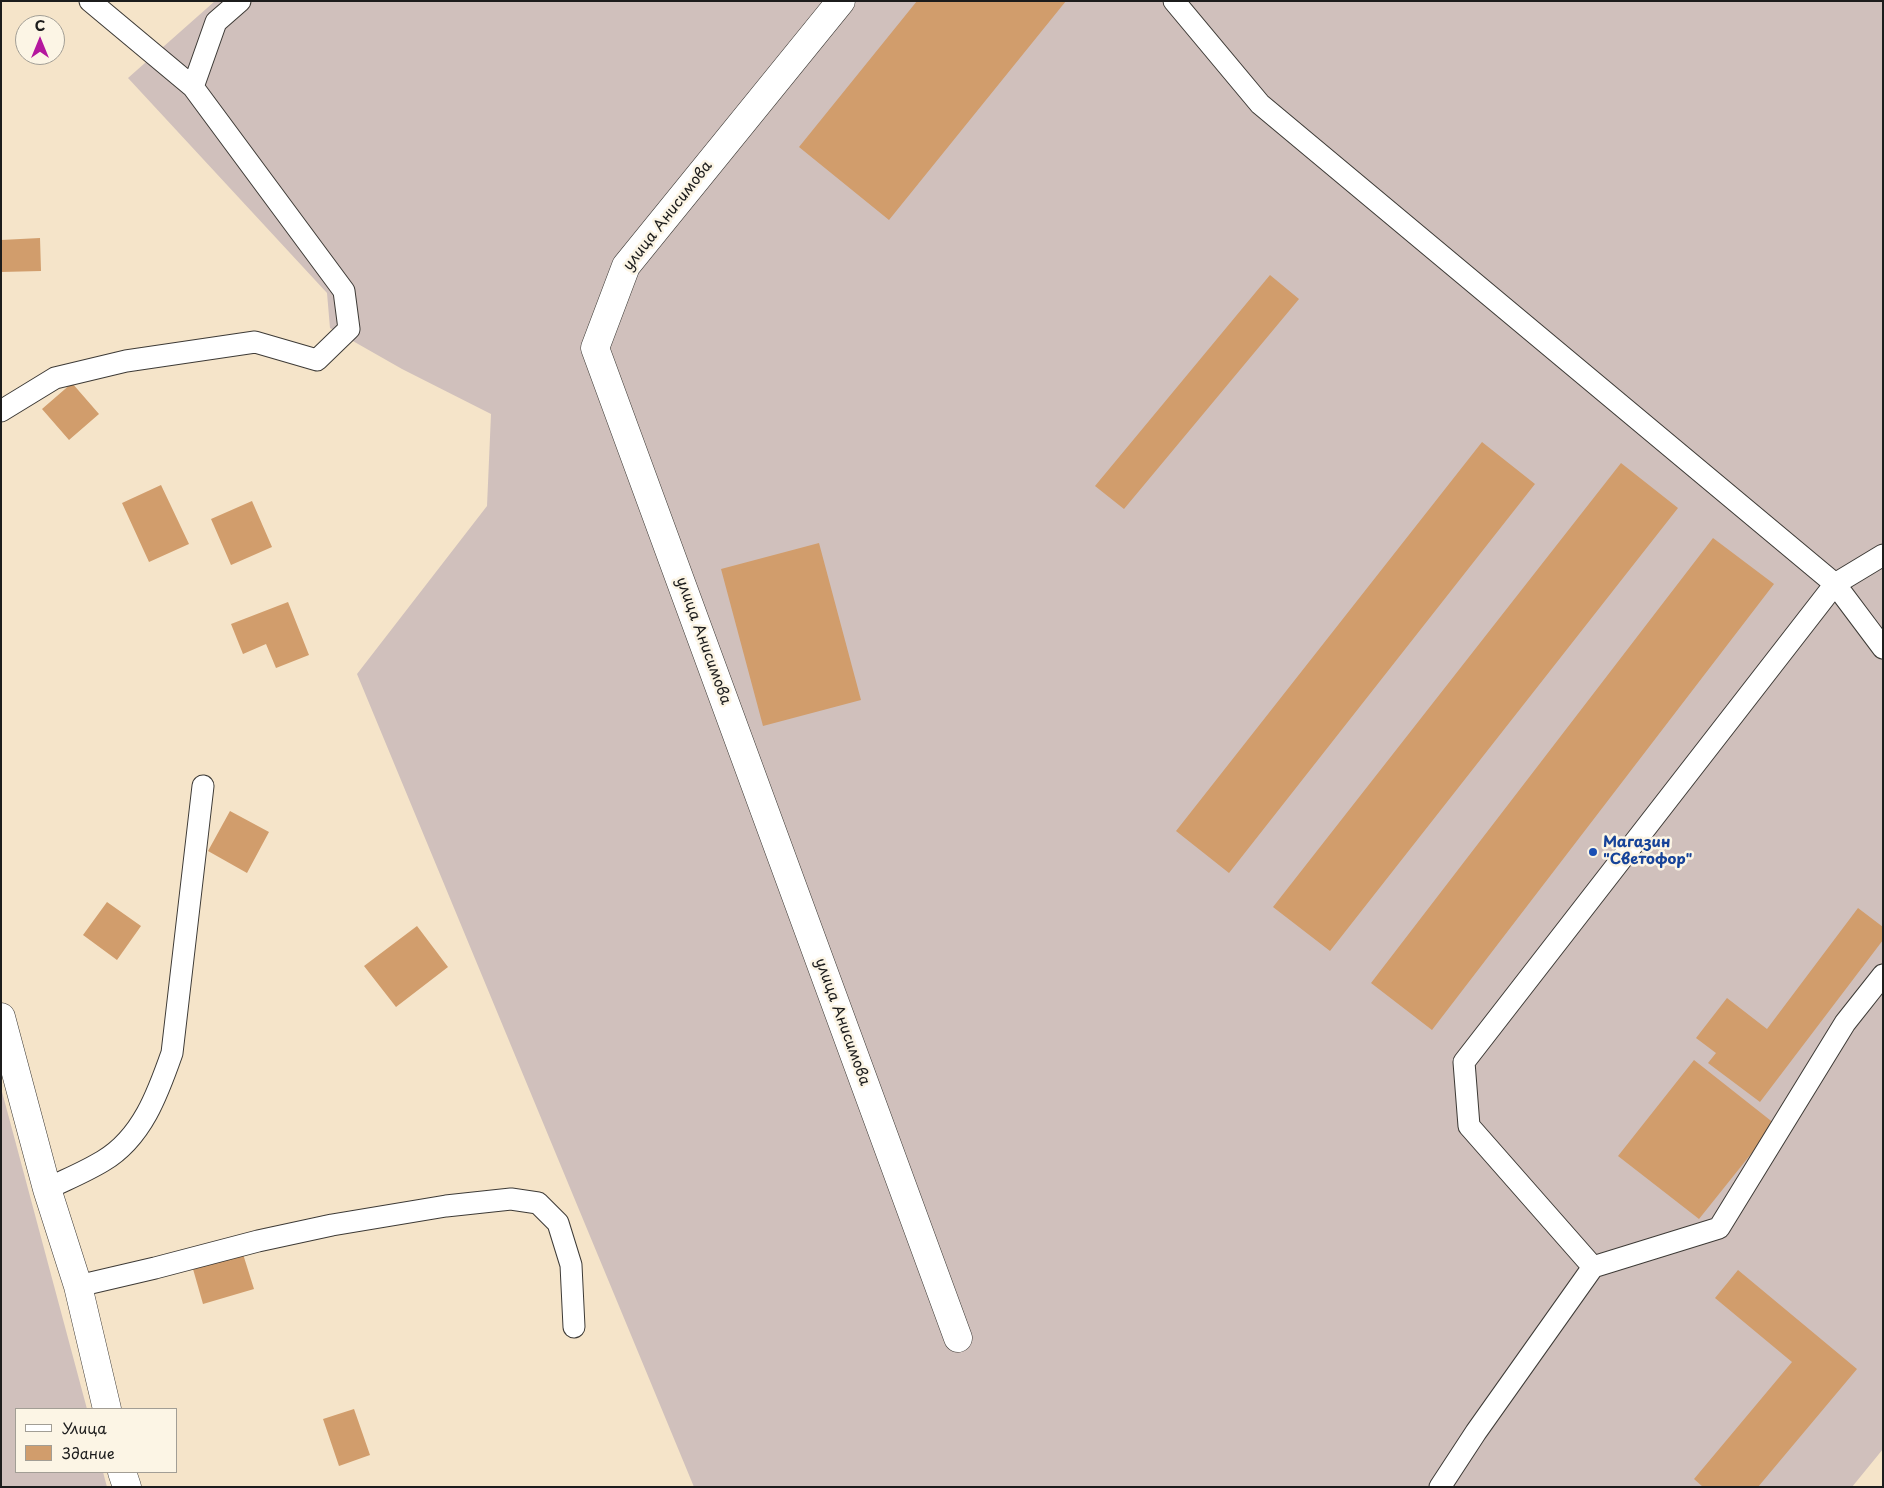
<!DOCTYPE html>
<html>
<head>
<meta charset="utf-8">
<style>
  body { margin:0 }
  #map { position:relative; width:1884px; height:1488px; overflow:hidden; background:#f5e4c9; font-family:"Playpen Sans",sans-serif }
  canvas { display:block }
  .frame { position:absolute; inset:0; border:2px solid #1c1c1c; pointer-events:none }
  .legend { position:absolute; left:15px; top:1408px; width:162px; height:65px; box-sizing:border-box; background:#fcf5e5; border:1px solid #a29e95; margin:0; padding:6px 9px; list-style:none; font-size:15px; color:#1c1c1c }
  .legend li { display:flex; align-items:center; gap:10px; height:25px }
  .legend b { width:25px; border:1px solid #a29e95 }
  .north { position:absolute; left:15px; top:15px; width:50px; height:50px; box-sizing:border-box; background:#fcf5e5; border:1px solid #a29e95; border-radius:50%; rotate:0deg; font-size:14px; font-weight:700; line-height:20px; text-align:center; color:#1c1c1c }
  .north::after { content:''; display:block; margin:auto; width:18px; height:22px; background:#b5179e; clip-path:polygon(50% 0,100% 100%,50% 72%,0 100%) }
</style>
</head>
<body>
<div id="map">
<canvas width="1884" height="1488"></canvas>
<div class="frame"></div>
<ul class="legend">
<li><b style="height:6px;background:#fff"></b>Улица</li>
<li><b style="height:14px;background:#d19d6c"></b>Здание</li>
</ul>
<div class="north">С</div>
</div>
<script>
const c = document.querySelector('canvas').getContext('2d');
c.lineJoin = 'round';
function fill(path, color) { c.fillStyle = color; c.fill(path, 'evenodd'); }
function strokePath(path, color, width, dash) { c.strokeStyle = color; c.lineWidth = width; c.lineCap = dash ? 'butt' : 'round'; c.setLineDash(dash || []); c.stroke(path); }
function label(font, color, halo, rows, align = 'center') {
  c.font = font + ' "Playpen Sans",sans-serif'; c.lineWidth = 5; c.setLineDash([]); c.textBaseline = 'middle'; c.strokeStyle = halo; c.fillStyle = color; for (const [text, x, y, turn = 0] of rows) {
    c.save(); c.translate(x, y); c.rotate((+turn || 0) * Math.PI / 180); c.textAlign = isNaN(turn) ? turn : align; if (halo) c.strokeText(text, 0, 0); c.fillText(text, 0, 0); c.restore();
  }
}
fill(new Path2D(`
  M215 1H1883V1449L1852 1487H694L357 674 487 506 491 414 402 369 330 328 327 293 128 78Z
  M1 1088 87 1409H16V1472H103L107 1487H1Z`), '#d0c0bc');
fill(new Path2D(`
  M917 1H1066L889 220 799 147Z
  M40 238 41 271 1 272V240Z
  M1270 275 1299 299 1124 509 1095 486Z
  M72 383 99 414 69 440 42 409Z
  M1482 442 1535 484 1229 873 1176 831Z
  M1621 463 1678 508 1330 951 1273 907Z
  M161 485 189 544 149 562 122 503Z
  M252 501 272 547 231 565 211 519Z
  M1713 538 1774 584 1432 1030 1371 983Z
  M819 543 861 700 763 726 721 569Z
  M288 602 309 655 276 668 266 644 243 654 231 624Z
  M230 811 269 832 247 873 208 851Z
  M107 902 141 926 117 960 83 935Z
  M1858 908 1883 927V940L1760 1102 1708 1063 1716 1053 1696 1038 1727 998 1767 1029Z
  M417 926 448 967 396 1007 364 966Z
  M1694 1060 1775 1124 1699 1219 1618 1156Z
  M243 1254 254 1289 203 1304 193 1269Z
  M1738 1270 1857 1369 1758 1487H1703L1694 1479 1792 1362 1715 1298Z
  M354 1409 370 1455 339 1466 323 1419Z`), '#d19d6c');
const lane = new Path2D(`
  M1174 1 1260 104 1835 584 1883 648
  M193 87 216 22 240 1
  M1 411 55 378 126 361 255 342 317 360 349 329 344 291 193 87 90 1
  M47 1189C65 1180 85 1172 103 1161 142 1138 158 1093 172 1053L203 786
  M1593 1267 1469 1126 1464 1062 1835 584 1883 555
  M78 1286 155 1268 258 1241 332 1225 446 1206 511 1199 538 1203 558 1223 571 1265 574 1327
  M1440 1487 1476 1432 1593 1267 1719 1228 1845 1023 1883 975`);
const street = new Path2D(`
  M841 1 626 266 595 348 958 1338
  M1 1017 47 1189 78 1286 107 1409
  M122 1472 127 1487`);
strokePath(lane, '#3d3a36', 23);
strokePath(street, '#3d3a36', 29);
strokePath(lane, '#fff', 21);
strokePath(street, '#fff', 28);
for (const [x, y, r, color] of [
  [1593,852,5,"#1a4fb4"]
]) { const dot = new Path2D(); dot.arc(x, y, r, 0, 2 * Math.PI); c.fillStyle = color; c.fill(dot); strokePath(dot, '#fcf5e5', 2); }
label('15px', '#1c1c1c', '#fcf5e5', [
  ["улица Анисимова",668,216,-52],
  ["улица Анисимова",703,641,70],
  ["улица Анисимова",842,1022,70]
]);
label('bold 15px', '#164399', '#fcf5e5', [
  ["Магазин",1603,843],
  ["\"Светофор\"",1603,860]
], 'left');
</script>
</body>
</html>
